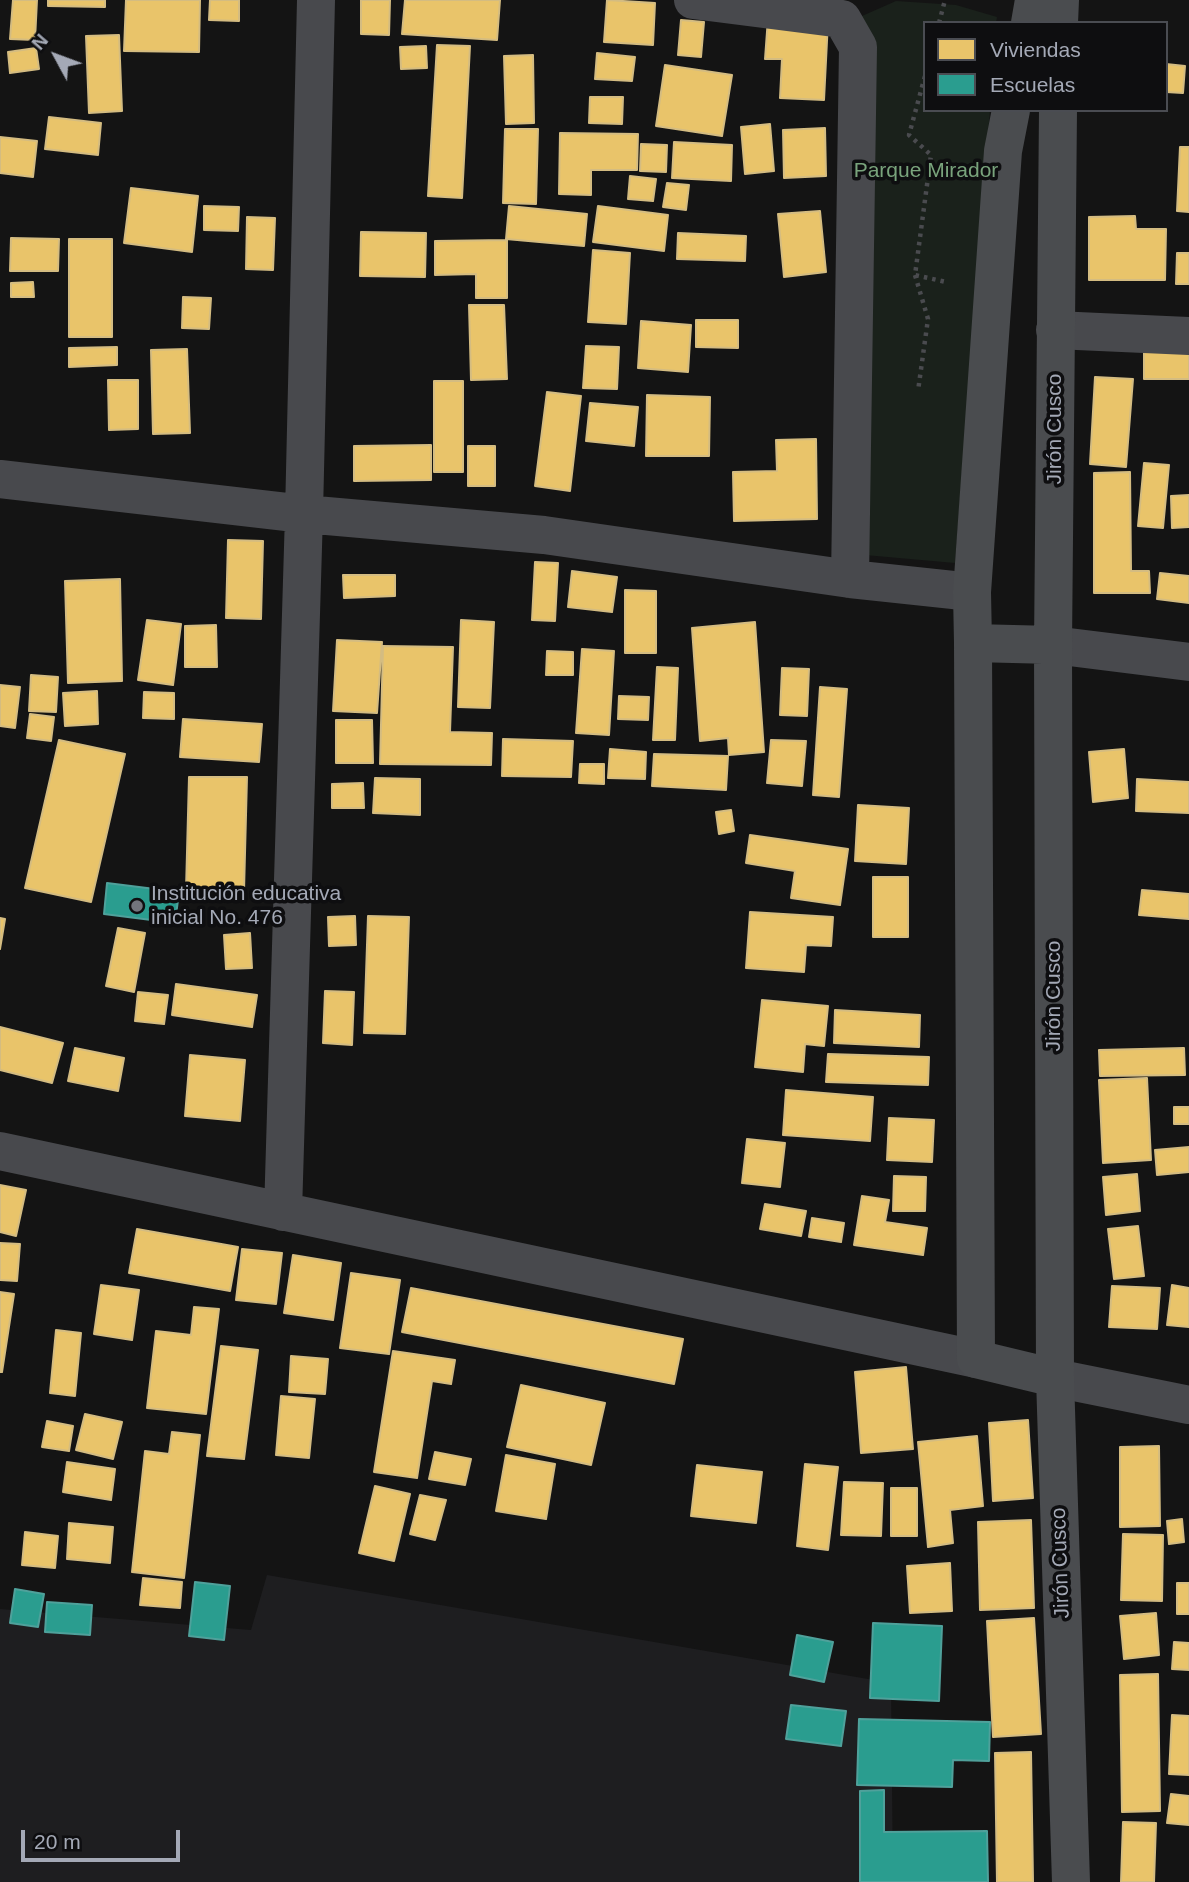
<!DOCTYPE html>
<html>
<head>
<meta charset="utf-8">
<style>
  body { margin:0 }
  #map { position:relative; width:1189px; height:1882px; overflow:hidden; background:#141414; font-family:Arial,sans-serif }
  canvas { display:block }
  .legend { position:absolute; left:923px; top:21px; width:245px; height:91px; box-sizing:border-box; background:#0e0e10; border:2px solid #4a4c52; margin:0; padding:9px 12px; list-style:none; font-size:21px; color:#a4a9b6 }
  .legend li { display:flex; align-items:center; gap:14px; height:35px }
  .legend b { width:35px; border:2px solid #4a4c52 }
  .north { position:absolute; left:21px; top:21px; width:70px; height:70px; -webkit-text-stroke:5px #0e0e10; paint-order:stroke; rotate:311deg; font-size:19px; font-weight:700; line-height:28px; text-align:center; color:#a4a9b6 }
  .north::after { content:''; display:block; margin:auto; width:24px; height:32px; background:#a4a9b6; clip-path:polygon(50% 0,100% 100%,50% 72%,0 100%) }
  .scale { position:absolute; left:21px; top:1830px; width:159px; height:32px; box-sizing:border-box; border:4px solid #a4a9b6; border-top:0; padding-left:9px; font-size:21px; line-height:24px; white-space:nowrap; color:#a4a9b6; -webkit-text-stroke:5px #0e0e10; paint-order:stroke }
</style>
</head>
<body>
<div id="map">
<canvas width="1189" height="1882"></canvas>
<ul class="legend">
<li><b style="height:19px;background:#e9c46a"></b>Viviendas</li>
<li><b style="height:19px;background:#2a9d8f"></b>Escuelas</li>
</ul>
<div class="north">N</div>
<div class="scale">20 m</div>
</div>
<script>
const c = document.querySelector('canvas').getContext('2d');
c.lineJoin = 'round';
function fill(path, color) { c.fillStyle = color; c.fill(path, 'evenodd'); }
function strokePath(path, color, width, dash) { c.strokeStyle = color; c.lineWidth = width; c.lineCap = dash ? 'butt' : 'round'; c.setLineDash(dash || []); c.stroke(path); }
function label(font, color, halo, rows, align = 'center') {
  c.font = font + ' Arial,sans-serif'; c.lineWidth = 7; c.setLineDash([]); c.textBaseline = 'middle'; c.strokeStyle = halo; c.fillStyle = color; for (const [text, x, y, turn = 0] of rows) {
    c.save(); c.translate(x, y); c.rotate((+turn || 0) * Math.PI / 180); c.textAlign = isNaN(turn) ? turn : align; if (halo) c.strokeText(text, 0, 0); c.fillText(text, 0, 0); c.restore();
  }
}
fill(new Path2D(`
  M267 1575 891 1683 893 1882H0V1609L251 1630Z`), '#1e1e20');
fill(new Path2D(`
  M896 1 956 5 997 17 996 23H925V110H990L955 563 865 555 853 20Z`), '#1a211b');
const homes = new Path2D(`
  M13 0H37L35 40 10 39Z
  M48 0H105V7L48 6Z
  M126 0H200L199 52 124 51Z
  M210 0H239V21L209 20Z
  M361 0H390L389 35 361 34Z
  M405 0H500L497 40 402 34Z
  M607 0 655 3 653 45 604 42Z
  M768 18 828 21 824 100 780 98 782 59H765Z
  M681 20 704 22 701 57 678 55Z
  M119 35 122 111 89 113 86 36Z
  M437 45 470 46 462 198 428 196Z
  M426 46 427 68 401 69 400 47Z
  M36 48 39 69 10 73 8 52Z
  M597 53 635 57 632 81 595 79Z
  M533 55 534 123 506 124 504 56Z
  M1166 64 1185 66 1183 93 1166 92Z
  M665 65 732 75 722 136 656 126Z
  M590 97H623L622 124 589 123Z
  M49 117 101 123 98 155 45 149Z
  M770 124 774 171 745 174 741 127Z
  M825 128 826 176 784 178 783 130Z
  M505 129H538L536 204 503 203Z
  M560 133 638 134 637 170H591V195L559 194Z
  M0 137 37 141 33 177 0 173Z
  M674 142 732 145 731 181 672 178Z
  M641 144 667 145 666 172 640 171Z
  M1180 147H1189V212L1177 211Z
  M630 176 656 179 653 201 628 199Z
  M667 183 689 185 686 210 663 207Z
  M131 188 198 196 192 252 124 243Z
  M204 206 239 207 238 231 204 230Z
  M509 206 587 214 584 246 506 239Z
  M598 206 668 215 664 251 593 242Z
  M820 211 826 272 784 277 778 214Z
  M1135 216 1136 229H1166L1165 280H1089V217Z
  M247 217 275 218 273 270 246 269Z
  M361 232 426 233 425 277 360 276Z
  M678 233 746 236 745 261 677 259Z
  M11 238 59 239 58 271H10Z
  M69 239H112V337H69Z
  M507 240V298H476V274L435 275V241Z
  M593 250 630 253 626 324 588 322Z
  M1177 253H1189V284H1176Z
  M33 282 34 297H11V283Z
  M183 297 211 298 209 329 182 328Z
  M469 305H504L507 379 471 380Z
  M696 320H738V348L696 347Z
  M641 321 691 325 688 372 638 368Z
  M586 346 619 347 617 389 583 388Z
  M117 347V365L69 367V348Z
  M1144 348H1189V379H1144Z
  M187 349 190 433 153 434 151 350Z
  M1095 377 1133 379 1126 467 1090 464Z
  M108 380H138V429L109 430Z
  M434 381H463V472H434Z
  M547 392 581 396 570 491 535 486Z
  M647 395 710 397 709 456H646Z
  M590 403 638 407 634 446 586 441Z
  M816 439 817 519 734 521 733 472 777 471 776 440Z
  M431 445V480L354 481V446Z
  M468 446H495V486H468Z
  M1144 463 1169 465 1163 528 1138 526Z
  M1130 472 1131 571H1149L1150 593H1094V473Z
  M1189 495V527L1172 528 1171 496Z
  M228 540 263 541 261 619 226 618Z
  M535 562 558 563 555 621 532 620Z
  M572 571 617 577 612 612 568 607Z
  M1160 573 1189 576V603L1157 599Z
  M343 575H395V596L344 598Z
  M120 579 122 681 68 683 65 581Z
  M625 590 656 591V653H625Z
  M147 620 181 624 173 685 138 680Z
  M461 620 494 622 490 708 458 707Z
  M755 622 764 752 729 755 728 738 700 741 692 628Z
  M216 625 217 667H185V626Z
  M337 640 382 642 377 713 333 711Z
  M383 646 453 647 450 732 492 733 491 765 380 764Z
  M582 649 614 651 609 735 576 733Z
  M547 651 573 652V675H546Z
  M657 667 678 668 675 740H653Z
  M782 668 809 669 807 716 780 715Z
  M31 675 58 677 56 712 29 711Z
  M0 685 20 687 15 728 0 726Z
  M820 687 847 689 839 797 813 795Z
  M97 691 98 724 65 726 63 693Z
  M144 692 174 693V719L143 718Z
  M619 696 649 697 648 720 618 719Z
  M30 714 54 717 51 741 27 738Z
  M183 719 262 724 259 762 180 757Z
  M336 720H372L373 763H336Z
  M503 739 573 741 571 777 502 776Z
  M59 740 125 754 91 902 25 888Z
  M771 740 806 741 802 786 767 783Z
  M610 749 646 752 645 779 608 778Z
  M1124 749 1128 798 1093 802 1089 752Z
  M654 754 728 756 726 790 652 786Z
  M580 764H604V784L579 783Z
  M189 777H247L244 891 186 890Z
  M375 778 420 779V815L373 813Z
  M1137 779 1189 782V813L1136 811Z
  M363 783 364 808H332V784Z
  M858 805 909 808 906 864 855 861Z
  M731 810 734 831 719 834 716 812Z
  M750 835 848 849 840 905 791 898 795 871 746 863Z
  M873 877H908V937H873Z
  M1142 890 1189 894V919L1139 915Z
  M750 912 833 917 831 946 806 945 804 972 746 968Z
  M355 916 356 945 329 946 328 917Z
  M368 916 409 917 405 1034 364 1033Z
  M0 918 5 919 0 949Z
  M118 928 145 933 134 992 106 986Z
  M250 933 252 968 226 969 224 935Z
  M176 984 257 995 252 1027 172 1015Z
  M325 991 354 992 352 1045 323 1043Z
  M138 992 168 995 164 1024 135 1021Z
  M762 1000 828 1006 824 1046 805 1044 803 1072 755 1067Z
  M835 1010 920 1015 919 1047 834 1043Z
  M0 1027 63 1043 52 1083 0 1070Z
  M75 1048 124 1058 118 1091 68 1081Z
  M1184 1048 1185 1075 1100 1076 1099 1050Z
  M828 1054 929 1057 928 1085 826 1082Z
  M190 1055 245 1060 240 1121 185 1116Z
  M1147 1078 1151 1160 1103 1163 1099 1080Z
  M786 1090 873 1097 870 1141 783 1135Z
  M1174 1107H1189V1124H1174Z
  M889 1118 934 1120 932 1162 887 1160Z
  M747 1139 785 1143 780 1187 742 1183Z
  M1189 1147V1172L1157 1175 1155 1150Z
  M1137 1174 1140 1211 1106 1215 1103 1177Z
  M894 1176 926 1177 925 1211H893Z
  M0 1185 26 1190 16 1236 0 1232Z
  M862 1196 889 1200 885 1222 927 1228 923 1255 854 1245Z
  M765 1204 806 1211 801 1236 760 1229Z
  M812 1218 844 1223 841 1242 809 1237Z
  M1138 1226 1144 1276 1114 1279 1108 1229Z
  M137 1229 238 1247 230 1291 129 1273Z
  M0 1243 20 1244 17 1281 0 1280Z
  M242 1249 282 1253 276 1304 236 1300Z
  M293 1255 341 1263 333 1320 284 1313Z
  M351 1273 400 1280 389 1354 340 1348Z
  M101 1285 139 1290 132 1340 94 1334Z
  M1172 1285 1189 1288V1327L1167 1325Z
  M1112 1286 1160 1288 1157 1329 1109 1327Z
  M411 1288 683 1339 674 1384 402 1332Z
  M0 1292 14 1294 2 1372H0Z
  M194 1307 219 1309 206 1414 147 1408 156 1331 191 1335Z
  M56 1330 81 1333 75 1396 50 1393Z
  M221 1346 258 1350 244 1459 207 1456Z
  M393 1351 455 1360 451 1384 432 1381 417 1478 374 1472Z
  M291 1356 328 1359 325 1394 289 1392Z
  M906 1367 913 1449 861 1453 855 1372Z
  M521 1385 605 1403 591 1465 507 1447Z
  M281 1396 315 1399 309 1458 276 1455Z
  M85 1414 122 1422 113 1459 76 1450Z
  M1028 1420 1033 1498 993 1501 989 1423Z
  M47 1421 73 1426 69 1451 42 1447Z
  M172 1432 200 1435 184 1578 132 1572 145 1451 169 1454Z
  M977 1436 983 1506 950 1510 953 1543 928 1547 918 1442Z
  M1159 1446 1160 1526 1120 1527V1447Z
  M435 1452 471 1459 465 1485 429 1479Z
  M506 1455 555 1464 546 1519 496 1511Z
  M67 1462 115 1469 111 1500 63 1492Z
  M805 1464 838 1467 828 1550 797 1546Z
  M697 1465 762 1472 756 1523 691 1516Z
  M844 1482 883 1483 881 1536 841 1535Z
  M375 1486 410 1494 394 1561 359 1553Z
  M891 1488H917V1536H891Z
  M420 1495 446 1500 435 1540 410 1534Z
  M1182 1519 1184 1542 1169 1544 1167 1521Z
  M1031 1520 1034 1608 980 1610 978 1522Z
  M69 1523 113 1527 110 1563 67 1559Z
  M25 1532 58 1536 55 1568 22 1565Z
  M1123 1534 1163 1535 1162 1601 1121 1600Z
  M950 1563 952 1611 910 1613 907 1566Z
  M143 1578 182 1582 180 1608 140 1605Z
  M1177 1583H1189V1614H1177Z
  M1156 1613 1159 1655 1124 1659 1120 1616Z
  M1034 1618 1041 1734 993 1737 987 1621Z
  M1174 1642 1189 1643V1670L1172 1669Z
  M1158 1674 1160 1811 1122 1812 1120 1675Z
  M1172 1715 1189 1716V1775L1169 1774Z
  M1031 1752 1033 1882H997L995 1753Z
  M1171 1794 1189 1796V1825L1167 1823Z
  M1123 1822 1156 1823 1154 1882H1121Z`);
fill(homes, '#e9c46a');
strokePath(homes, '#d4bc81', 2);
const schools = new Path2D(`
  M107 883 179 892 175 923 104 914Z
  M195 1582 230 1586 224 1640 189 1636Z
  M15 1589 44 1594 38 1627 10 1623Z
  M47 1602 92 1605 90 1635 45 1632Z
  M873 1623 942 1626 939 1701 870 1698Z
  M797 1635 833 1642 824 1682 790 1675Z
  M791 1705 846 1711 841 1746 786 1739Z
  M859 1719 990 1722 989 1761 953 1760 952 1787 857 1785Z
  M884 1790V1832L987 1831 988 1882H860V1791Z`);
fill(schools, '#2a9d8f');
strokePath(schools, '#4fa19b', 2);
strokePath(new Path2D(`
  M939 23 945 0
  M925 76 909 135 931 155 915 275 946 282
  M915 275 928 319 918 391`), '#4a4b4f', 4.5, [3.5, 5]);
strokePath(new Path2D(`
  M693 0 842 19 858 47 850 579
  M1055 330 1189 336
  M0 479 304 514 544 535 850 579 972 592
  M1053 645 1189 662
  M0 1151 976 1359
  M283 1212 304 514 316 0
  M1055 1378 1189 1405`), '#48494d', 38);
strokePath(new Path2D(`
  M1030 23 1034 0
  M1059 23 1060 0
  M1011 110 1003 151 972 592 973 643 976 1359 1055 1378
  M1058 110 1053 645 1055 1378 1071 1882
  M973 643 1053 645`), '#4a4c4f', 38);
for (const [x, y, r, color] of [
  [137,906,7,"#72757d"]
]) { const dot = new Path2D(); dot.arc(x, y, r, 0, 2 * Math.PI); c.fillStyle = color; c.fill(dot); strokePath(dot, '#0e0e10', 2.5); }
label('21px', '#79a37c', '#0e0e10', [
  ["Parque Mirador",926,171]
]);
label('21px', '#a4a9b6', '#0e0e10', [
  ["Jirón Cusco",1055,429,-90],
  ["Jirón Cusco",1054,996,-90],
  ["Jirón Cusco",1061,1563,-92]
]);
label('21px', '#a4a9b6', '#0e0e10', [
  ["Institución educativa",151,894],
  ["inicial No. 476",151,918]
], 'left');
</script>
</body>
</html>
